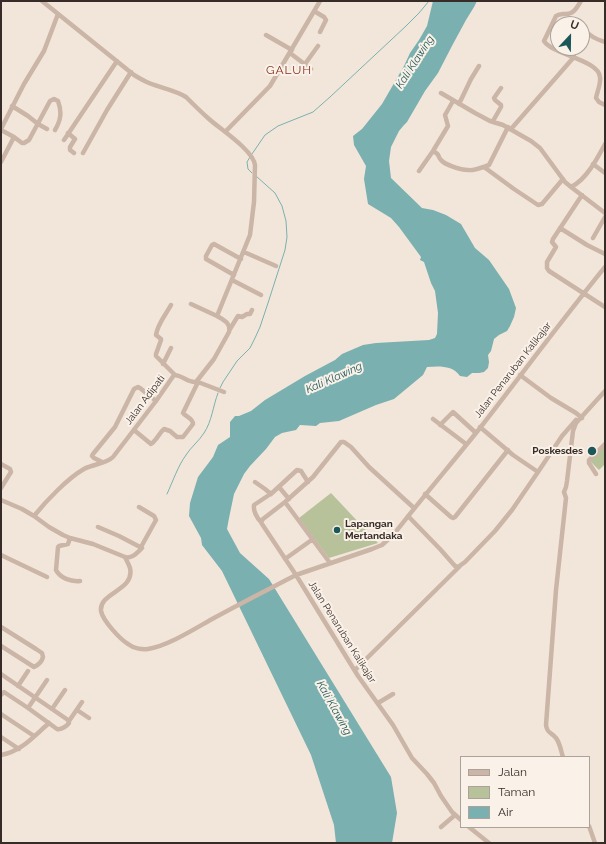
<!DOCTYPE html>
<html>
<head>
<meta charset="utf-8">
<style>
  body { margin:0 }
  #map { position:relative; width:606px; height:844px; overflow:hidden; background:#f2e6db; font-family:Raleway,sans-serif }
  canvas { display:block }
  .frame { position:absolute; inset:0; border:2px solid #372c28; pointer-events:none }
  .legend { position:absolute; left:460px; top:756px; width:130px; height:72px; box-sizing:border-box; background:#faf1e8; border:1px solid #aca29b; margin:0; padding:5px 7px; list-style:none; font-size:12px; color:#372c28 }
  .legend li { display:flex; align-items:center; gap:8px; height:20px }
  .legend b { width:20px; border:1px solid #aca29b }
  .north { position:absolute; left:550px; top:16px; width:40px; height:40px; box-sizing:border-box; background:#faf1e8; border:1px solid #aca29b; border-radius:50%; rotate:22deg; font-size:11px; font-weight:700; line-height:16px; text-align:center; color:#372c28 }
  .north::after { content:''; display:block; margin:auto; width:14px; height:18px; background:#1c5859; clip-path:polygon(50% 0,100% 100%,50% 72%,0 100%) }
</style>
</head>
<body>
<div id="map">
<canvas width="606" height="844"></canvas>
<div class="frame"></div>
<ul class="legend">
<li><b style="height:5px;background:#cbb5a7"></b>Jalan</li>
<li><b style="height:11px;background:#b7c29b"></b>Taman</li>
<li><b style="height:11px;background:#7ab0af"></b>Air</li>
</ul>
<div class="north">U</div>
</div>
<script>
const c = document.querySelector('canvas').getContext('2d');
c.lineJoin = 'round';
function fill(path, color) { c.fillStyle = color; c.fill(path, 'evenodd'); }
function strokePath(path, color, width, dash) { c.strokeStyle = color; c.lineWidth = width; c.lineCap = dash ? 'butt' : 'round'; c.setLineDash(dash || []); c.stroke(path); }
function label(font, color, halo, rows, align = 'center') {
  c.font = font + ' Raleway,sans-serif'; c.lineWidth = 4; c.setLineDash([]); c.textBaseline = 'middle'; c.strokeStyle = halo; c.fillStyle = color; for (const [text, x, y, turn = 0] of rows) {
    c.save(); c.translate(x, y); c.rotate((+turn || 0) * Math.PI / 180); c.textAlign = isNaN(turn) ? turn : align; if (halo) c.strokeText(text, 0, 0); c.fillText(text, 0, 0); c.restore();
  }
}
fill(new Path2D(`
  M605 446V464L599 470 590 461Z
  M331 493 378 543 329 558 299 518Z`), '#b7c29b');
fill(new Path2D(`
  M433 1H477L474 7 466 20 453 44 438 73 425 91 407 122 404 125 399 131 391 147 389 161 391 178 422 208 433 210 446 215 461 224 475 248 489 260 509 289 516 308 514 317 510 326 507 331 499 335 494 339 491 351 488 355 489 362 488 368 484 372 479 373H472L467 377 460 376C453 365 438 366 427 367L423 375 394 399 376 405 339 421 320 423 316 426 300 425 296 430 282 433 275 437 266 449 250 466 244 474 234 494 229 518 227 529 240 553 269 579 391 777 397 813 392 843H336L334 825 311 755 222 571 202 545 201 538 189 516 190 503 198 477 213 457 218 445 230 437V422L235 416H239L251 411 265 400 305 376 335 360 342 354 363 345 376 343 429 340 435 338 437 334 438 313 435 291 431 283 424 262 420 260 421 257 399 227 391 218 368 204 364 179 366 166 354 145 353 136 362 129 382 104 404 66 410 53 419 40 427 26Z`), '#7ab0af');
strokePath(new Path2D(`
  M252 154 265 135 278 126 313 112 330 97 406 26 419 13 429 1
  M250 157 247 162 248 169 252 173
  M220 388 223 382 237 361 250 348 255 338 260 327 268 303 285 250 287 237 286 221 282 206 275 193 256 176
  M167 494C173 481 178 466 186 455 191 447 199 441 204 433 212 421 213 406 218 393`), '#7ab0af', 1);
strokePath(new Path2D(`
  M581 1C577 7 574 14 566 14 562 14 560 13 556 16L544 41C551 54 599 60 600 77 601 84 597 92 596 98L599 102 605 105
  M314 11 324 17 326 20 320 32
  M266 35 292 50
  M582 36 584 32C589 32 590 36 595 38 598 40 602 41 605 42
  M290 53 311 69
  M573 57 576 48
  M305 64 318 46
  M441 93 475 113 490 121 503 125 531 141 540 148 565 182 571 187 605 213
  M459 104 471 79 479 66
  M12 106 28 116 38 124 47 129
  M493 121 501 107V105L495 100 494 98 501 88
  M1 129 24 84 44 51 58 14
  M511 129 574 57
  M1 130 14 137 1 162
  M226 131 270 86 320 1
  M68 133 75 139 70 147V150L74 153
  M14 137 22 143H24L29 140 50 101 54 99 58 101C62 112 61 120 55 130
  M64 140 117 61
  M433 151C441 155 437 156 441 160 445 165 461 170 468 170 474 171 483 167 489 165L508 127
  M83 153 107 110 131 72
  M593 164 605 173
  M484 167 514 189 538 205 542 204 563 179
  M419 171 433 151 448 126 445 115 453 101
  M571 187C586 180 597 159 605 144
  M582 195 553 239 552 242 556 247 547 262V268L549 271 605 307
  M560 228 587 245 605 254
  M593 238 605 217
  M244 252 276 266
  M234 275 206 259V256L212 245 214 244 241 259
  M232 280 261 295
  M191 304 217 316
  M171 305C166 314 157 325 156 335L161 339V340L156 354V356L175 375
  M230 329 238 316 242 317 247 314H250L252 310
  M163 364 171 348
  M520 375 551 398 576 413 582 418
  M198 380V382L224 392
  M433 419 466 444
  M440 425 453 412 476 433
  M480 427 513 455 538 472 562 436 576 420
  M134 430 151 444C157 440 159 433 164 429L170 431 177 437H183L193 424C193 418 186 417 183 413L198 382
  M102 462 94 458 92 456 93 454 115 427 134 389 138 387 140 388 156 401
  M1 464 10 469 11 472 1 488
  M596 474 589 463V460L605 444
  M255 482 265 489 271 494
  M279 487 289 499
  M425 494 451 517 453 518 455 517 508 450
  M1 500 22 509 34 516 49 527 63 535 70 538 93 544 125 557C132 559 137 553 142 548L119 536 98 527
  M285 502 330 563
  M139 507 154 516 156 520 141 547
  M34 516C46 501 68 478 84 469 93 464 106 464 113 457L156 401 174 375C182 375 188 383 196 382L214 359 229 332C231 323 224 320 217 316L250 235 254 202 255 165C253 150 220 129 209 119 201 112 194 105 186 97 175 90 161 88 149 83 144 81 139 78 134 75L42 1
  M408 516 440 549 455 566 458 567 465 562 495 531 512 510 538 472
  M261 522C257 518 253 511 254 505L272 493 297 470 301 471 308 482
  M70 538 68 544 59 546 58 547 56 570C60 578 71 582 80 581
  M1 555 47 577
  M125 557C127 561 129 565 130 568 135 591 99 592 101 611 103 621 120 639 128 644 133 648 142 650 148 649 168 646 196 628 214 618 241 603 269 589 296 575L262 524 261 522 263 519 285 502 313 477 341 442H344L351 447 369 467 414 508
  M285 559 313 539
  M1 627 36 649 42 653 43 657C42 662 38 665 34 667L1 646
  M355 670 460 566
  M1 674 68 720 69 723C67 726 61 730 57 729L28 708 4 692 1 695
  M18 686 28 671
  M378 703 393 694
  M28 708 47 680
  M52 709 65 690
  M77 710 89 718
  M1 714 34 736
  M69 721 82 702
  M1 737 19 749
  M1 755C21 752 35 735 49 723
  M563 757C561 751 560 743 556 738 552 732 547 734 546 725L556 590 566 498 564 492 566 487 567 481 573 431 576 423 605 391
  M461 820 452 812 441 796 434 783 427 774 412 758 393 725 358 676 296 575 372 549 382 545 394 534C422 498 452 463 480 428 522 374 562 320 605 267
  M589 826 595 843
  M441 827 455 815
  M469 827 489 843`), '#cbb5a7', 4.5);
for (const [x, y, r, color] of [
  [592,451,5,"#1c5859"],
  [337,530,4,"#1c5859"]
]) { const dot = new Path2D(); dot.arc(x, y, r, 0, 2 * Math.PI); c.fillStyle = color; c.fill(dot); strokePath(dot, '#faf1e8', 1.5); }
label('10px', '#372c28', '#faf1e8', [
  ["Jalan Penaruban Kalikajar",513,370,-52],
  ["Jalan Adipati",145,400,-53],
  ["Jalan Penaruban Kalikajar",342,632,58]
]);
label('bold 10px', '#372c28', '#faf1e8', [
  ["Poskesdes",583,451],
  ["Lapangan",345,524,"left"],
  ["Mertandaka",345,536,"left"]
], 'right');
label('italic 11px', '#1c5859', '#faf1e8', [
  ["Kali Klawing",415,62,-57],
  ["Kali Klawing",334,378,-24],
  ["Kali Klawing",334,708,61]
]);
c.letterSpacing = '1px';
label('12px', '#87331f', '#faf1e8', [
  ["GALUH",289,70]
]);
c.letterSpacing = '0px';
</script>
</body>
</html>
